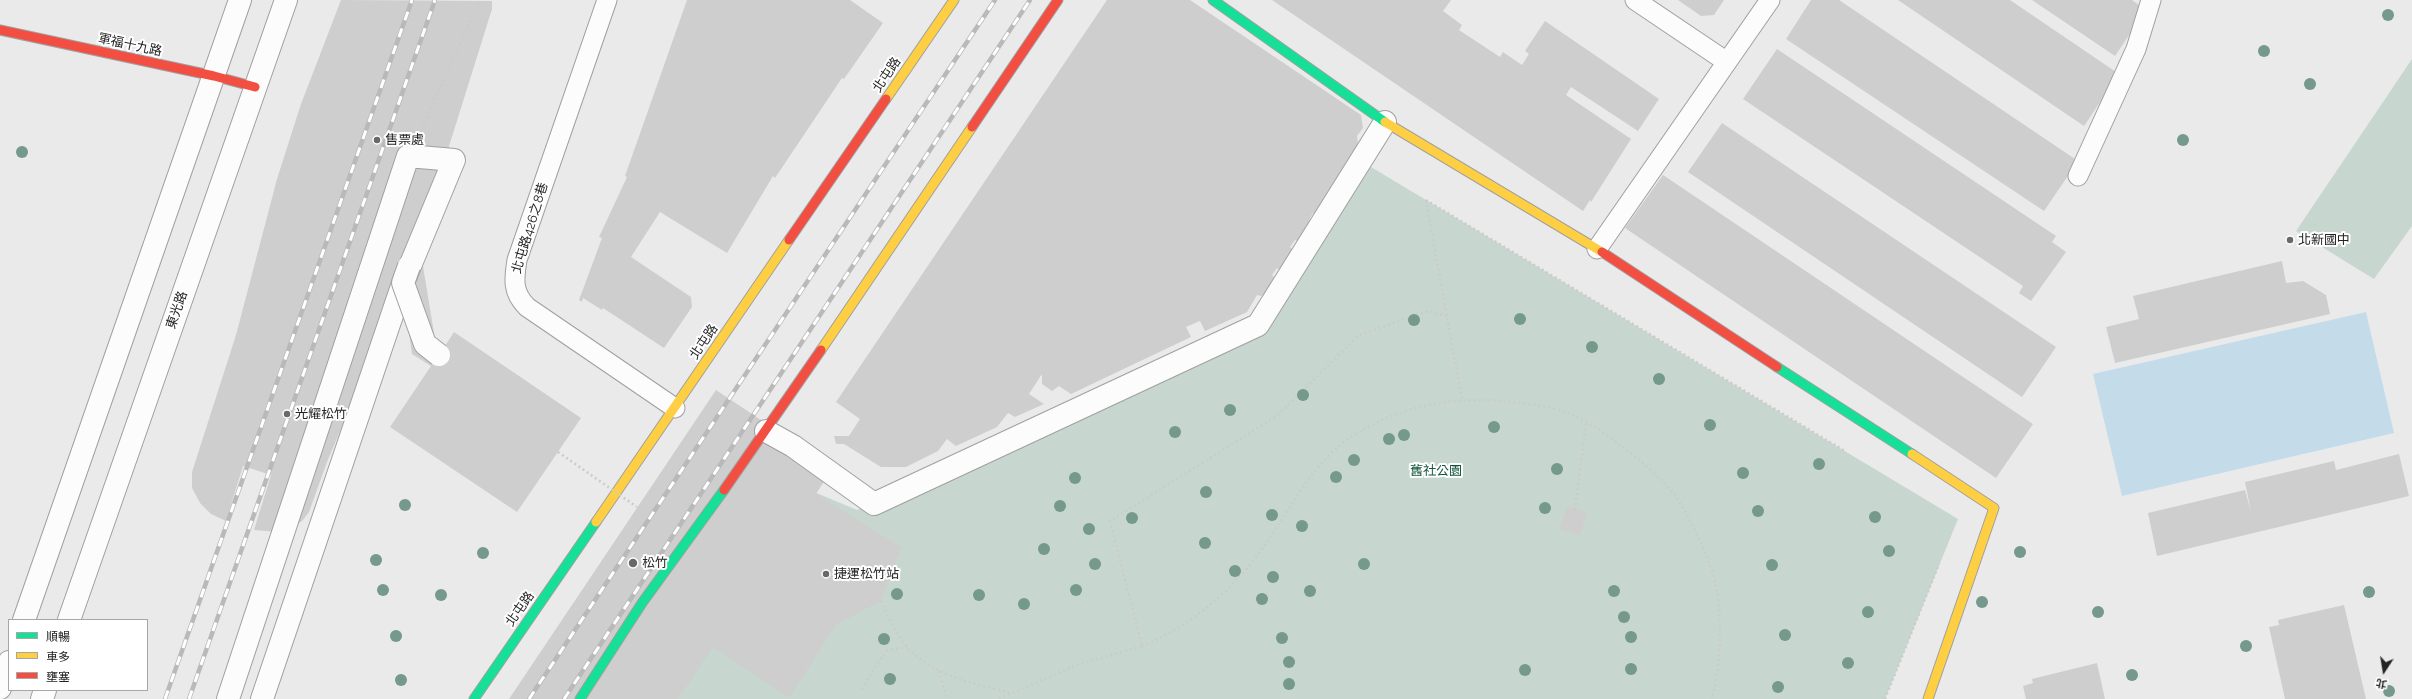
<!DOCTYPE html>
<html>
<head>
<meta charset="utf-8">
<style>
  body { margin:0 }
  #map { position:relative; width:2412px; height:699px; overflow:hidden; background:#eaeaeb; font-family:Raleway,"Noto Sans TC",sans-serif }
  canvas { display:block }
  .legend { position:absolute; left:8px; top:619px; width:140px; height:72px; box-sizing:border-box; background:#fff; border:1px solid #a7a7a8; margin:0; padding:5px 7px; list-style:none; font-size:12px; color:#242425 }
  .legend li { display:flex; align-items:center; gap:8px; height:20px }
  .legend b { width:20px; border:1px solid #a7a7a8 }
  .north { position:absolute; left:2364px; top:651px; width:40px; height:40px; -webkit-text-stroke:3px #fff; paint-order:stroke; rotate:192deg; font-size:11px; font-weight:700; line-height:16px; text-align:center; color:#242425 }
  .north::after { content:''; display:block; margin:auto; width:14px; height:18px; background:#242425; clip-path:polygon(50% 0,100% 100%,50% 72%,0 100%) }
</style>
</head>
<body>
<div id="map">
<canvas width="2412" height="699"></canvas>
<ul class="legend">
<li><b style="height:5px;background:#16e098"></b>順暢</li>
<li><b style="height:5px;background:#ffcf43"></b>車多</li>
<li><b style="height:5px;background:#f24e42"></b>壅塞</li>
</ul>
<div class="north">北</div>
</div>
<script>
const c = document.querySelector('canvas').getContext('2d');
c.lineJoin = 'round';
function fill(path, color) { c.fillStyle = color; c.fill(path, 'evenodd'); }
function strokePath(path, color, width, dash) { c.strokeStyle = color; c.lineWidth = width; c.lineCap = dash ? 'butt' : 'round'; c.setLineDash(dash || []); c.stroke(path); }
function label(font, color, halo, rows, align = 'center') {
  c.font = font + ' Raleway,"Noto Sans TC",sans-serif'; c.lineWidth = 4; c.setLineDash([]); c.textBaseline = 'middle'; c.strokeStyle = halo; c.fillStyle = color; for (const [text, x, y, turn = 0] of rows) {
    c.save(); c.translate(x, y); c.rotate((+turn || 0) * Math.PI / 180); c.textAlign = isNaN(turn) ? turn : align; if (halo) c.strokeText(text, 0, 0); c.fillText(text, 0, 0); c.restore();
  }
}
fill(new Path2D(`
  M2412 59V226L2374 279 2296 231Z
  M1371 167 1958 519 1885 699H638L769 473 857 510 1261 326Z`), '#c7d7d0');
fill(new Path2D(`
  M2366 312 2394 433 2122 496 2093 374Z`), '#c4dcea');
fill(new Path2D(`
  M341 0 492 1V9L419 242 435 339 445 346 454 332 581 418 517 512 390 427 431 366 412 354 402 284 327 462 309 512 303 520 293 528 278 532 254 530 271 475 243 466 226 521 211 514 200 503 192 488V472L236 335 277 179 301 104Z
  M687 0H850L883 23 844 79 842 78 775 178 773 176 727 253 660 212 631 257 691 297 692 307 664 348 603 308 602 310 583 298 582 302 579 300 602 238 599 237 627 177 625 176Z
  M1107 0H1190L1361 115 1363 128 1357 136 1359 152 1340 182 1329 189 1327 193 1330 195 1315 215 1313 213 1309 220 1312 222 1299 242 1295 240 1290 247 1292 249 1290 258 1280 270 1277 268 1272 275 1274 277 1270 288 1262 296 1257 295 1247 312 1205 331 1200 321 1186 327 1191 337 1071 394 1059 386 1052 391 1042 384V374L1029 394 1044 404 1015 417 1008 413 997 427 956 446 947 439 938 451 906 467H881L844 444H836L834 436H849L860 419 836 402Z
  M1272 0H1451L1443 11 1462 25 1459 30 1500 57 1503 52 1522 65 1529 54 1525 51 1545 21 1659 99 1638 131 1571 87 1566 95 1631 139 1591 202 1590 200 1583 211Z
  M1678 0H1724L1714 15 1701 16Z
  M1811 0H1839L2078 161 2044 211 1786 39Z
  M1898 0H2010L2119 74 2084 126Z
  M2032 0H2132L2146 10 2115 56Z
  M1777 49 2056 236 2052 242 2066 252 2031 301 2019 293 2023 286 1743 99Z
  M1722 123 2056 347 2022 397 1688 172Z
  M1663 175 2033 424 1996 478 1625 228Z
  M2282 261 2286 283 2303 281 2326 295 2330 314 2115 363 2106 327 2139 319 2133 296Z
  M716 390 833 468 816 494 901 547 881 601 836 625 789 698 713 647 678 699H509Z
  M2399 454 2409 496 2157 556 2148 513 2245 490 2251 512 2245 482 2334 461 2336 470Z
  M1567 506 1587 513 1580 535 1560 529Z
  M2344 605 2366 699H2285L2269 627 2279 625 2278 620Z
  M2097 663 2105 699H2026L2023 686 2033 683 2032 679Z`), '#cececf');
const lane = new Path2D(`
  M607 0 517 260C514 279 512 292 527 307L675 408
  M1635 0 1727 62
  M2078 176 2136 49 2151 0
  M1597 249 1770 0`);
const street = new Path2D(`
  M766 431 793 446 874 504 1258 325 1385 122
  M24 620 240 0
  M69 620 286 0
  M0 688 9 662
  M42 699 45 690
  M228 699 408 156 454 160 403 283 262 699`);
const fast = new Path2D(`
  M1213 0 1385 122
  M1777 367 1912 454
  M474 699 596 522
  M580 699 642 603 724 490`);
const slow = new Path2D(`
  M886 99 954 0
  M1385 122 1602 252
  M821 350 972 127
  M1912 454 1994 508 1928 699
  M596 522 789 240`);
const jam = new Path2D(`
  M0 30 214 76 255 87
  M972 127 1058 0
  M789 240 886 99
  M1602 252 1777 367
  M724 490 821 350`);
strokePath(lane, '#a0a0a1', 21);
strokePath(street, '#a0a0a1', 24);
strokePath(fast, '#a0a0a1', 11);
strokePath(slow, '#a0a0a1', 11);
strokePath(jam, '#a0a0a1', 11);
strokePath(new Path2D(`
  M422 127 480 0
  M1426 200 1845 451
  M1426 200 1462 400
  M1575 510 1586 423
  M881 601C888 616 895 633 906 646 932 676 975 684 1011 693
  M1142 646C1185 629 1227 595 1255 558 1300 500 1311 451 1384 419 1420 403 1461 398 1500 401 1521 403 1545 405 1565 412 1587 420 1607 435 1625 449 1641 461 1665 481 1676 497 1691 519 1708 555 1715 581 1723 617 1721 663 1712 699
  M939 671 947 699
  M862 689 876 665 888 650 907 647
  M999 699 1074 666 1142 646 1110 521 1277 416 1359 335 1428 311 1447 316
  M1885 699 1939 564`), '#cbcbcb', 2.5, [2, 3]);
strokePath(lane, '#fcfcfc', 19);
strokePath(street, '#fcfcfc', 22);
strokePath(fast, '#16e098', 9);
strokePath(slow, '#ffcf43', 9);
strokePath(jam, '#f24e42', 9);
const rail = new Path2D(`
  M165 699 412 0
  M189 699 435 0
  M529 699 995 0
  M564 699 1030 0`);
strokePath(rail, '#b9b9b9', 4.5);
strokePath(rail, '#fff', 3, [9]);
const streetBridge = new Path2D(`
  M409 266 403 283 425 344 439 355`);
strokePath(streetBridge, '#a0a0a1', 24, []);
strokePath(new Path2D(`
  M558 452 637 507`), '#cbcbcb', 2.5, [2, 3]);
strokePath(streetBridge, '#fcfcfc', 22);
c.fillStyle = '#75998c';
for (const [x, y] of [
  [2388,15],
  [2264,51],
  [2310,84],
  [2183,140],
  [22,152],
  [1520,319],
  [1414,320],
  [1592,347],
  [1659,379],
  [1303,395],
  [1230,410],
  [1710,425],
  [1494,427],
  [1175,432],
  [1404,435],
  [1389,439],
  [1354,460],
  [1819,464],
  [1557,469],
  [1743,473],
  [1336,477],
  [1075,478],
  [1206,492],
  [405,505],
  [1060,506],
  [1545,508],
  [1758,511],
  [1272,515],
  [1875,517],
  [1132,518],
  [1302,526],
  [1089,529],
  [1205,543],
  [1044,549],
  [1889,551],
  [2020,552],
  [483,553],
  [376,560],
  [1095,564],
  [1364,564],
  [1772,565],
  [1235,571],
  [1273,577],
  [383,590],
  [1076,590],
  [1310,591],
  [1614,591],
  [2369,592],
  [897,594],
  [441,595],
  [979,595],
  [1262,599],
  [1982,602],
  [1024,604],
  [1868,612],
  [2098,612],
  [1624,617],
  [1785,635],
  [396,636],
  [1631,637],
  [1282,638],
  [884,639],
  [2246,646],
  [1289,662],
  [1848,663],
  [1631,669],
  [1525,670],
  [2132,675],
  [890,679],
  [401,680],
  [1289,684],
  [1778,687],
  [2389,691]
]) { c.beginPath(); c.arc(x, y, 6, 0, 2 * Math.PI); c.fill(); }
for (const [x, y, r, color] of [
  [377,140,4,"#69696a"],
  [2290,240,4,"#69696a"],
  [287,414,4,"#69696a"],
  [633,563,5,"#69696a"],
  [826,574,4,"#69696a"]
]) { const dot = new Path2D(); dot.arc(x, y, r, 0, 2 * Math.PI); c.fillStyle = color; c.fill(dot); strokePath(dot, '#fff', 1.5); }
label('13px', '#242425', '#fff', [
  ["軍福十九路",130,45,12],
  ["北屯路",887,75,-56],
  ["北屯路426之8巷",530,228,-73],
  ["東光路",177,310,-71],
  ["北屯路",704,342,-56],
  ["北屯路",520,609,-55]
]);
label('13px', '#242425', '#fff', [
  ["售票處",385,140],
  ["北新國中",2298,240],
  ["光耀松竹",295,414],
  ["松竹",642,563],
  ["捷運松竹站",834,574]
], 'left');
label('13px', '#15563e', '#fff', [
  ["舊社公園",1436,471]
]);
</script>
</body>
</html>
